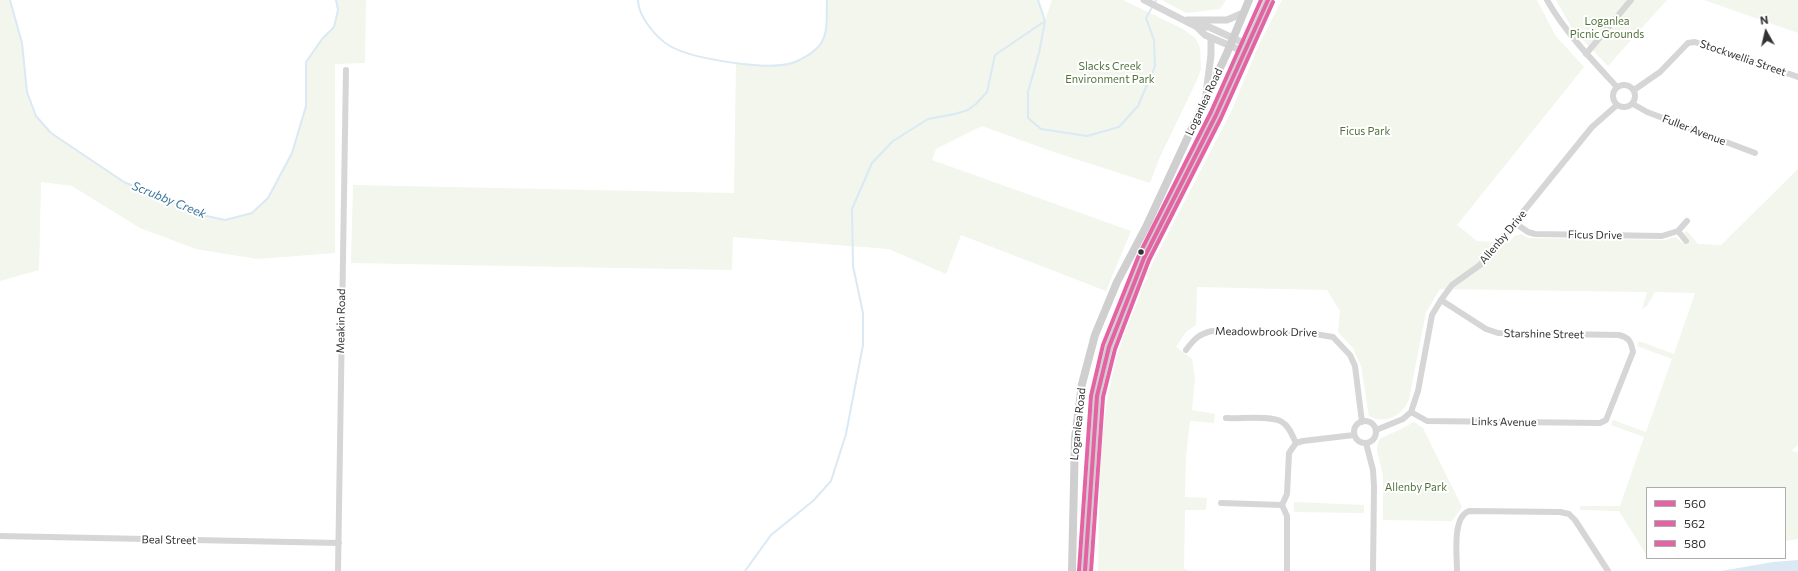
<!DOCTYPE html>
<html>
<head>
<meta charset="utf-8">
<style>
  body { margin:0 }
  #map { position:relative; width:1798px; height:571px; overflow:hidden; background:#fff; font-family:Commissioner,sans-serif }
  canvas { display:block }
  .legend { position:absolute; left:1646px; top:487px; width:140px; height:72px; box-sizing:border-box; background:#fff; border:1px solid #adadad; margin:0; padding:5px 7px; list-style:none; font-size:12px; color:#323232 }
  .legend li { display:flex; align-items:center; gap:8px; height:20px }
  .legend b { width:20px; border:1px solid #adadad }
  .north { position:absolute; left:1746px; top:12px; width:40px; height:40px; -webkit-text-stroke:3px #fff; paint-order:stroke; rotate:352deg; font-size:11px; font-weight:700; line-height:16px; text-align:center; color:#323232 }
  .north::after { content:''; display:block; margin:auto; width:14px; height:18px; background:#323232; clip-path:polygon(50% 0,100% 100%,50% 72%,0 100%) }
</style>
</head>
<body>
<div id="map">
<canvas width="1798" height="571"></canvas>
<ul class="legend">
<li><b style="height:5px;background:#e463a4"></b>560</li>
<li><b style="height:5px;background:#e463a4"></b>562</li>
<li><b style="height:5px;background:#e463a4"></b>580</li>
</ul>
<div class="north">N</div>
</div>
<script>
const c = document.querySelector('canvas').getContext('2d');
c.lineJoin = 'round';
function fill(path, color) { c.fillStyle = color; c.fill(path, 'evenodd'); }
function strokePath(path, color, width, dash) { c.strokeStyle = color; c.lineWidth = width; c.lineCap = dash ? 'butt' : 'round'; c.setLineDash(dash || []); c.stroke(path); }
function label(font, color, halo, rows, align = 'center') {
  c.font = font + ' Commissioner,sans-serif'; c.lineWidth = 4; c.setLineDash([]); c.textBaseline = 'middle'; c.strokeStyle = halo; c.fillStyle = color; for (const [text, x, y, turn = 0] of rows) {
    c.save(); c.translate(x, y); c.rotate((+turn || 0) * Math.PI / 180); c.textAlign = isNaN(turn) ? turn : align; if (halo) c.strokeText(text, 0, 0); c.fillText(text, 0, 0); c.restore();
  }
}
fill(new Path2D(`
  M0 0H10L22 43 27 92 36 116 51 133 124 182 202 215 225 220 252 213 268 198 292 153 306 106V62L322 39 334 27 338 10 336 0H366L365 63 335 64V253L257 259 196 249 140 228 72 186 41 182 39 270 0 281Z
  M827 0H1038L1045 20 1052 0H1123L1183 29 1196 39 1200 48 1201 69 1197 80 1159 159 1150 183 1051 151 982 126 936 149 932 160 1131 231 1106 291 961 235 946 274 889 249 733 237 732 270 351 263 353 185 734 193 736 62C769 66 813 71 826 31 829 22 826 10 827 0Z
  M1162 0H1226L1220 9 1186 13Z
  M1282 0H1537L1555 35 1584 67 1457 225 1477 241 1509 243 1514 236 1521 234 1528 238 1665 240 1675 237 1683 243 1688 239 1684 233 1687 231 1698 244 1721 245 1798 169V445L1792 450 1794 452H1798V539L1785 541V488H1647V556L1619 511 1580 510V506H1620L1644 437 1611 425 1613 420 1646 432 1672 359 1637 346 1639 341 1674 354 1695 293 1655 292 1647 306 1642 309 1647 292 1440 289 1426 312 1409 399C1403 416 1385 425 1369 416L1361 366 1353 348 1338 332 1340 311 1327 290 1197 287 1196 325 1186 332 1176 347 1192 359 1195 378 1192 410 1215 414 1214 423 1190 421 1186 456 1185 497 1207 498 1206 510H1185L1184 569 1189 571H1098C1100 482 1096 391 1135 308 1140 299 1140 285 1148 278L1146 273 1148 272 1231 112 1260 42Z
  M1556 0H1667L1608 66 1573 30Z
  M1704 0H1798V33Z
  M1414 422 1423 428 1462 507 1452 521 1383 520V476L1377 450 1378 442 1381 438 1399 430Z
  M1294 502 1364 505V513L1294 512Z`), '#f2f6ed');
fill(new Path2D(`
  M1798 560V571H1721L1773 562Z`), '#dae9f4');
strokePath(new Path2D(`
  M10 0 22 43 27 92 36 116 51 133 124 182 202 215 225 220 252 213 268 198 292 153 306 106V62L322 39 334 27 338 10 336 0
  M638 0C638 16 656 38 670 46 692 59 768 71 792 63 799 61 811 54 816 49 830 37 826 16 827 0
  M1038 0 1045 21 1039 53 1028 92V118L1041 129 1087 136 1119 127 1138 106 1155 66 1154 40 1146 18 1156 0
  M745 571 771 535 813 501 831 481 846 434 863 345V313L853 266 852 209 872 163 893 141 928 119 955 114 968 110 976 104 987 92 995 55 1045 21`), '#dae9f4', 2);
strokePath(new Path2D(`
  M1547 0C1565 32 1592 60 1617 87
  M1586 54 1631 0
  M1613 96a11 11 0 1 1 22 0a11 11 0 1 1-22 0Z
  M1634 90 1660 72 1688 43 1695 42 1798 77
  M1633 104 1647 112 1755 153
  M1515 223 1528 232 1535 234 1662 236 1678 231
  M1686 241 1678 231 1687 221
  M1186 350C1194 339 1199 334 1212 331L1309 333 1333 337 1350 355 1355 366 1362 422
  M1411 412 1427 421 1600 423 1606 420 1633 352C1631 342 1630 338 1619 335L1498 333 1486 329 1441 300
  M1226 418C1240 419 1271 415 1282 422 1289 426 1292 435 1296 443
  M1354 432a11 11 0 1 1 22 0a11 11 0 1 1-22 0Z
  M1376 430 1403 419 1411 412 1418 391 1432 315 1441 300 1452 285 1480 265 1592 127 1617 105
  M1366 443 1373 470 1374 487 1373 571
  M1221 503 1282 505
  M0 536 339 543
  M338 571 346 70
  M1287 571V516L1282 505 1287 494 1289 453 1296 443 1303 441 1354 435
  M1457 571C1457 555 1452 517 1469 511L1560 512 1569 514 1575 520 1608 571`), '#d6d6d6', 6);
strokePath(new Path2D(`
  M1144 0 1197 27 1205 35 1245 52
  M1187 20H1227L1243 13
  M1197 27H1209L1248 45
  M1206 94 1211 55V38`), '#d6d6d6', 7);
strokePath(new Path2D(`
  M1072 571 1075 438 1082 384 1095 335 1117 282 1147 225 1227 53 1249 0
  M1085 571 1097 396 1109 347 1144 258 1216 115 1268 0`), '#cfcfcf', 8);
strokePath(new Path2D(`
  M1085 571 1097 396 1109 347 1144 258 1216 115 1268 0`), '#e463a4', 4);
strokePath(new Path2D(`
  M1091 571 1103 397 1115 349 1149 260 1221 118 1273 2`), '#e463a4', 4);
strokePath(new Path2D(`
  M1079 571 1091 396 1103 345 1139 255 1211 112 1261 0`), '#e463a4', 4);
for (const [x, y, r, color] of [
  [1141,252,3.5,"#323232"]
]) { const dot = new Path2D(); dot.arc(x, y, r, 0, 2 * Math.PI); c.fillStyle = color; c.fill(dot); strokePath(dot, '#fff', 1.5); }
label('11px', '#52723a', '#fff', [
  ["Loganlea",1607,21],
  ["Picnic Grounds",1607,34],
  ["Slacks Creek",1110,66],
  ["Environment Park",1110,79],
  ["Ficus Park",1365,131],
  ["Allenby Park",1416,487]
]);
label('11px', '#323232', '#fff', [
  ["Stockwellia Street",1743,58,19],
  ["Loganlea Road",1204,102,-65],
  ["Fuller Avenue",1694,130,21],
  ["Ficus Drive",1595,235,1],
  ["Allenby Drive",1503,237,-50],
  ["Meakin Road",341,321,-89],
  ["Meadowbrook Drive",1266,332,1],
  ["Starshine Street",1544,334,1],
  ["Links Avenue",1504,422,1],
  ["Loganlea Road",1078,424,-84],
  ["Beal Street",169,540,1]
]);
label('italic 12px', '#37729c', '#fff', [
  ["Scrubby Creek",169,200,22]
]);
</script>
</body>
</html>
